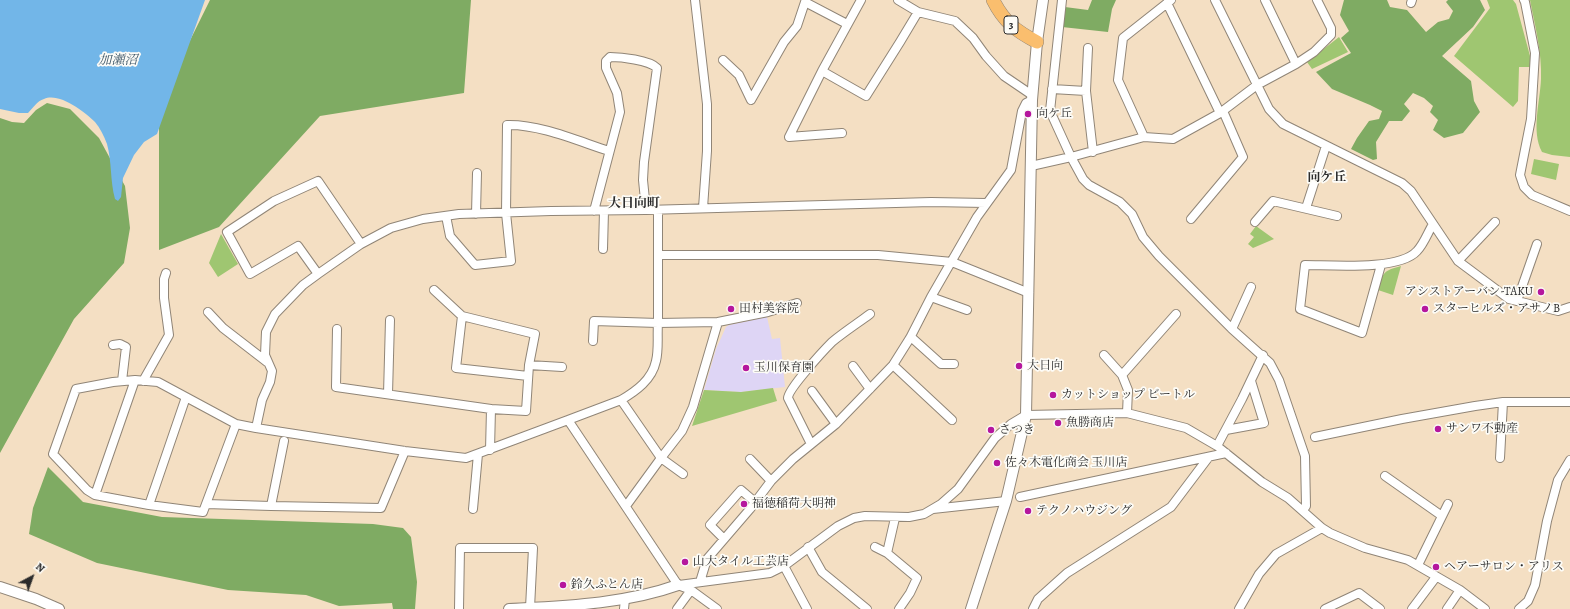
<!DOCTYPE html>
<html>
<head>
<meta charset="utf-8">
<style>
  body { margin:0 }
  #map { position:relative; width:1570px; height:609px; overflow:hidden; background:#f4dfc3; font-family:Alegreya,serif }
  canvas { display:block }
  .north { position:absolute; left:12px; top:557px; width:40px; height:40px; -webkit-text-stroke:3px #fdfcf7; paint-order:stroke; rotate:41deg; font-size:11px; font-weight:700; line-height:16px; text-align:center; color:#2b2b2b }
  .north::after { content:''; display:block; margin:auto; width:14px; height:18px; background:#2b2b2b; clip-path:polygon(50% 0,100% 100%,50% 72%,0 100%) }
</style>
</head>
<body>
<div id="map">
<canvas width="1570" height="609"></canvas>
<div class="north">N</div>
</div>
<script>
const c = document.querySelector('canvas').getContext('2d');
c.lineJoin = 'round';
function fill(path, color) { c.fillStyle = color; c.fill(path, 'evenodd'); }
function strokePath(path, color, width, dash) { c.strokeStyle = color; c.lineWidth = width; c.lineCap = dash ? 'butt' : 'round'; c.setLineDash(dash || []); c.stroke(path); }
function label(font, color, halo, rows, align = 'center') {
  c.font = font + ' Alegreya,"Noto Serif JP",serif'; c.lineWidth = 3.5; c.setLineDash([]); c.textBaseline = 'middle'; c.strokeStyle = halo; c.fillStyle = color; for (const [text, x, y, turn = 0] of rows) {
    c.save(); c.translate(x, y); c.rotate((+turn || 0) * Math.PI / 180); c.textAlign = isNaN(turn) ? turn : align; if (halo) c.strokeText(text, 0, 0); c.fillText(text, 0, 0); c.restore();
  }
}
fill(new Path2D(`
  M767 317 772 339 780 338 785 387 741 392 704 390 716 349 726 327 729 325Z`), '#ded5f5');
fill(new Path2D(`
  M1487 0H1513L1516 4 1530 56V67H1519L1518 101 1513 107 1454 56 1490 8Z
  M1530 0H1570V157L1552 155 1542 152C1531 131 1540 102 1541 79 1542 52 1535 26 1530 0Z
  M1339 37 1348 52 1312 69 1307 62Z
  M1534 159 1559 164 1556 180 1531 174Z
  M1256 226 1274 239 1253 248 1248 244 1254 237 1250 234Z
  M221 234 238 264 218 277 209 263Z
  M1401 266 1393 295 1378 290C1383 272 1383 271 1401 266Z
  M773 388 777 401 692 426 704 390 741 392Z`), '#9fc671');
fill(new Path2D(`
  M210 0H471L464 93 320 116 219 227 159 250V103Z
  M1092 0H1116L1112 9 1108 32 1062 27 1065 7 1088 10Z
  M1344 0H1387L1390 7 1407 10 1426 32 1438 22 1449 19 1453 11 1446 2 1448 0H1480L1485 10 1473 27 1442 56 1471 81 1474 101 1480 112 1463 133 1444 138 1433 130 1438 120 1430 112 1433 106 1424 98 1413 93 1404 104 1410 111 1402 121H1389L1376 142 1377 159 1373 160 1351 149 1357 138 1369 121 1379 119 1382 111 1370 105 1332 89 1316 72 1351 53 1341 38 1349 31 1340 15Z
  M47 103 70 109 99 138 125 186 130 228 124 263 74 319 0 453V118L12 122 24 123 36 110Z
  M48 467 83 502 162 517 373 524 403 528 411 537 417 582 415 609H393L392 603 339 606 306 595 228 590 97 563 29 534 33 508Z`), '#7fab63');
fill(new Path2D(`
  M0 0H205L157 134 144 142 134 155 123 178 121 197 118 201 115 199C110 181 112 162 107 144 104 136 100 128 95 122 85 112 59 92 44 99 37 101 33 108 28 113H19L0 109Z`), '#72b6e8');
const minor = new Path2D(`
  M695 0 707 104V151L703 208
  M898 0 918 12 955 21 973 38 986 56 1004 76 1032 95
  M1062 0 1050 111 1071 157 1083 179 1089 185 1120 202 1132 214 1143 237 1159 256 1232 329 1270 363 1279 380 1305 456 1306 506 1303 510
  M1215 0 1269 109 1283 124 1402 183 1411 191 1458 261 1509 299 1558 311 1570 307
  M1265 0 1296 64
  M1524 0 1525 2 1535 53 1531 119 1520 175 1524 187 1532 195 1570 211
  M1167 3 1220 113
  M1411 3 1412 0
  M723 60 739 75 751 100 784 42 797 26 805 2 847 24
  M822 71 866 96 900 42 918 12
  M1052 89 1086 91 1093 152
  M1086 91 1088 48
  M842 133 789 137 822 71 861 0
  M1144 137 1118 80 1123 38 1171 0
  M1031 166 1071 157 1144 137 1173 139 1220 113 1257 85 1296 64 1314 52 1331 35V28L1317 0
  M1306 208 1326 146
  M658 210V323L718 322
  M594 211 620 112 617 93 606 68V61L610 57C621 57 649 60 657 68L644 162 643 180 646 210
  M476 214 477 173
  M446 216 450 236 475 265 511 261 506 213 507 125C539 124 578 141 609 151
  M1191 219 1243 157 1223 111
  M1255 222 1273 201 1337 216
  M603 249 604 211
  M658 255H878L952 262 1029 293
  M1458 261 1495 222
  M1381 265 1362 333 1300 309 1305 265C1331 265 1399 271 1417 251 1424 244 1428 232 1433 224
  M318 274 298 246 250 274 227 232 274 201 318 181 361 244
  M434 290 462 316 535 334 529 365 526 411 491 409
  M931 297 967 310
  M1517 301 1537 244
  M208 312 223 328 267 362
  M462 316 456 368 528 376
  M337 329 336 387 491 409 490 450
  M1232 329 1251 287
  M911 337 941 364H954
  M593 341 594 321 658 323C657 335 659 349 656 361 652 380 636 391 621 400
  M113 345 120 344 126 347 122 381
  M1104 355 1122 375
  M529 365 562 367
  M893 365 952 420
  M853 366 870 389
  M143 381 169 335 164 298V279L166 273
  M812 391 836 424
  M388 394 390 320
  M1127 413 1128 390 1122 375 1176 314
  M568 420 621 400 661 458 626 506
  M236 424 203 512 149 505 95 495 87 490 53 454 76 389 113 382 135 380 158 382 236 424 256 428 405 451 466 458 568 420 678 585 691 590 717 609
  M256 428 262 400 270 382 272 371 265 355 266 332 275 314 303 285 318 274 361 244 391 228 423 219 459 214 551 211 646 210 931 202 986 203
  M1226 430 1264 423 1251 381
  M1315 437 1402 419 1475 406 1503 402H1570
  M811 444 788 398C788 389 824 350 832 342 844 332 858 323 870 314
  M1217 446 1242 399 1263 355
  M1500 458 1503 402
  M750 459 771 481
  M683 474 661 458 682 431 693 407 718 322 768 312 797 303
  M1385 476 1442 516
  M95 495 135 380
  M1020 497 1226 453
  M206 504 271 506 381 508 405 451
  M149 505 186 397
  M271 506 284 441
  M473 509 478 454
  M933 509 1006 501
  M895 518 887 553 917 578 910 593 899 609
  M724 539 710 525 741 490 755 502
  M808 547 822 572 867 609
  M875 547 887 553
  M1418 565 1448 504
  M784 566 807 609
  M700 582 707 559 750 509 771 481 793 459 836 424 893 365 910 338 931 297 977 217 1011 170 1022 111 1026 103 1032 100
  M679 585 770 573 784 566 838 526 854 518 865 516 909 517 924 514 941 504 958 489 995 438 1011 424 1026 415 1127 413 1186 428 1217 446 1262 482 1288 498 1322 528 1330 533 1365 548 1408 560 1460 590 1485 609
  M459 609 460 548H533L530 608
  M624 609 625 599
  M677 609 691 590
  M1033 609 1038 599 1067 573 1171 507 1208 458
  M1239 609 1259 574 1276 554 1322 528
  M1325 609 1359 593 1380 609
  M1412 609 1436 577
  M1447 609 1460 590
  M1519 609 1528 601 1535 585 1547 521 1558 480 1570 460`);
const tertiary = new Path2D(`
  M0 587 36 599 59 609
  M509 609C565 606 625 604 678 585
  M971 609 1006 501 1026 415 1032 100 1037 42 1043 0`);
const primary = new Path2D(`
  M993 0C1004 22 1016 31 1037 42`);
strokePath(minor, '#908577', 10);
strokePath(tertiary, '#908577', 12);
strokePath(primary, '#908577', 14);
strokePath(minor, '#fff', 8);
strokePath(tertiary, '#fff', 10);
strokePath(primary, '#fabe6e', 13);
for (const [x, y, r, color] of [
  [1028,114,4,"#b5179e"],
  [1541,292,4,"#b5179e"],
  [731,309,4,"#b5179e"],
  [1425,309,4,"#b5179e"],
  [1019,366,4,"#b5179e"],
  [746,368,4,"#b5179e"],
  [1053,395,4,"#b5179e"],
  [1058,423,4,"#b5179e"],
  [1438,429,4,"#b5179e"],
  [991,430,4,"#b5179e"],
  [997,463,4,"#b5179e"],
  [744,504,4,"#b5179e"],
  [1028,511,4,"#b5179e"],
  [685,562,4,"#b5179e"],
  [1436,567,4,"#b5179e"],
  [563,585,4,"#b5179e"]
]) { const dot = new Path2D(); dot.arc(x, y, r, 0, 2 * Math.PI); c.fillStyle = color; c.fill(dot); strokePath(dot, '#fdfcf7', 1.5); }
for (const [x, y, w] of [
  [1011,25,14]
]) { const box = new Path2D(); box.roundRect(x - w / 2, y - 9, w, 18, 3); c.fillStyle = '#fdfcf7'; c.fill(box); strokePath(box, '#2b2b2b', 1); }
label('bold 11px', '#2b2b2b', null, [
  ["3",1011,25]
]);
label('12px', '#2b2b2b', '#fdfcf7', [
  ["向ケ丘",1036,114],
  ["アシストアーバン-TAKU",1533,292,"right"],
  ["田村美容院",739,309],
  ["スターヒルズ・アサノB",1433,309],
  ["大日向",1027,366],
  ["玉川保育園",754,368],
  ["カットショップ ビートル",1061,395],
  ["魚勝商店",1066,423],
  ["サンワ不動産",1446,429],
  ["さつき",999,430],
  ["佐々木電化商会 玉川店",1005,463],
  ["福徳稲荷大明神",752,504],
  ["テクノハウジング",1036,511],
  ["山大タイル工芸店",693,562],
  ["ヘアーサロン・アリス",1444,567],
  ["鈴久ふとん店",571,585]
], 'left');
label('italic 13px', '#445c6d', '#fdfcf7', [
  ["加瀬沼",118,61]
]);
label('bold 13px', '#2b2b2b', '#fdfcf7', [
  ["向ケ丘",1327,178],
  ["大日向町",634,204]
]);
</script>
</body>
</html>
